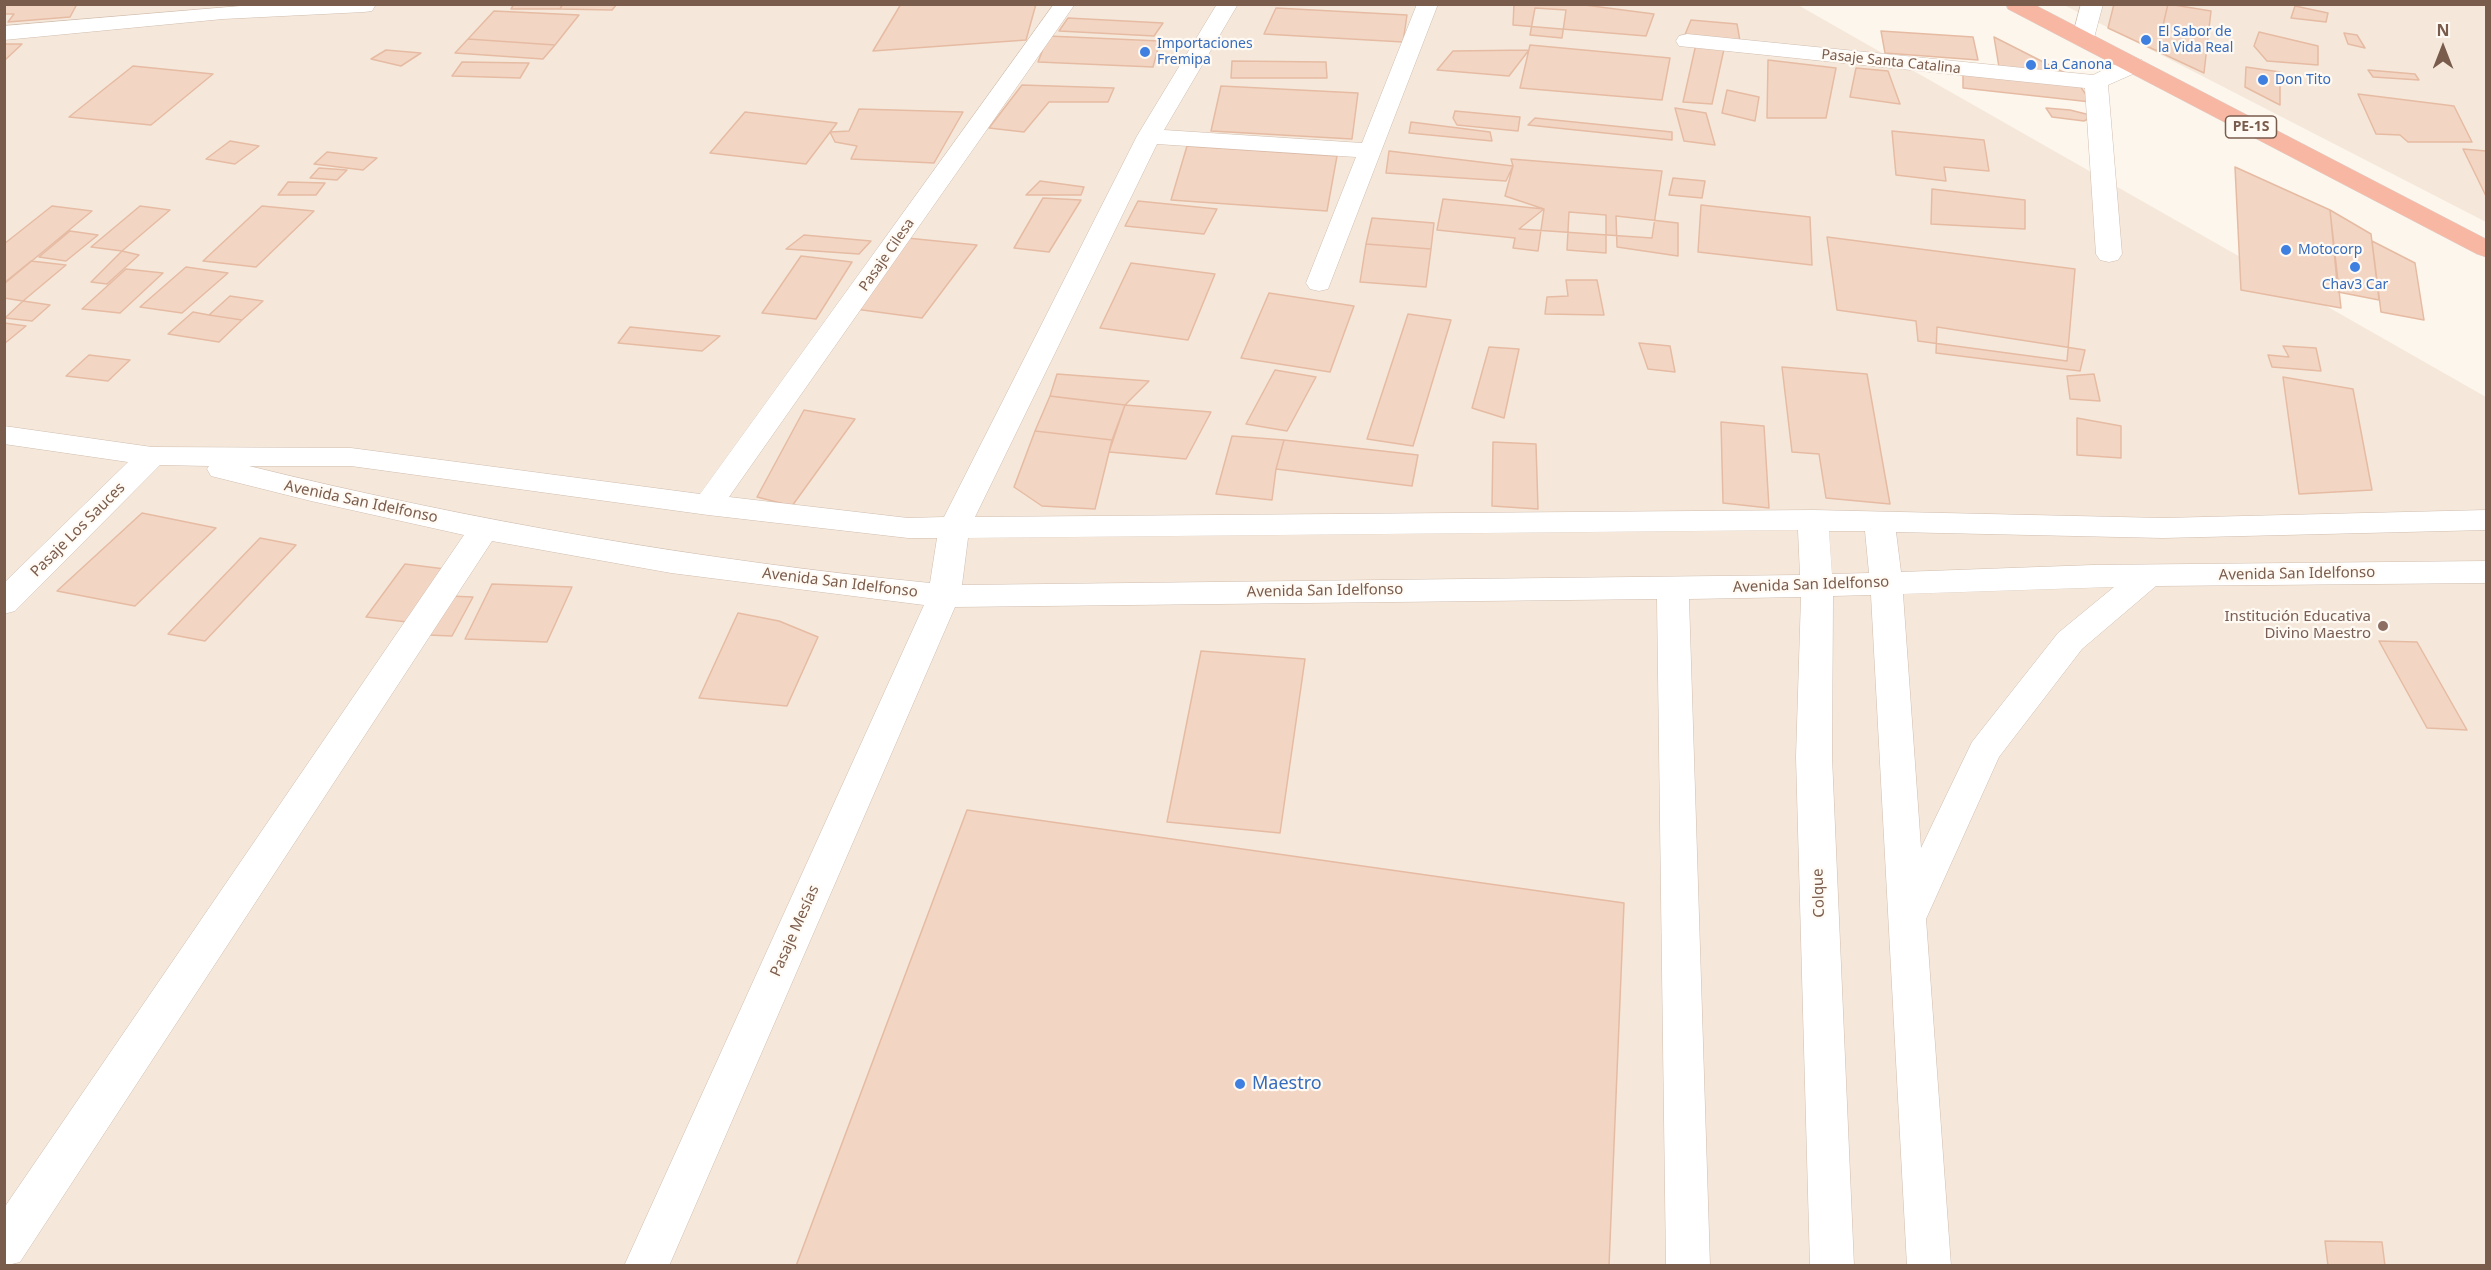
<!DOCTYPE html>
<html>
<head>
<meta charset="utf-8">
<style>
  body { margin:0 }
  #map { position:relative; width:2491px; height:1270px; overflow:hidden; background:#fdf6ec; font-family:"Noto Sans",sans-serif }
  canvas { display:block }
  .frame { position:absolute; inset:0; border:6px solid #7a5c4d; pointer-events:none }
  .north { position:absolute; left:2413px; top:18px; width:60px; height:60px; -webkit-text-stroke:4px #fffaf3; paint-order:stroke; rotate:0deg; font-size:16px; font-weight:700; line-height:24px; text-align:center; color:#7a5c4d }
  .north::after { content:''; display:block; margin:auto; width:21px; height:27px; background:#7a5c4d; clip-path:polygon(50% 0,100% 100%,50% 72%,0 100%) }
</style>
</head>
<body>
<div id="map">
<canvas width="2491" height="1270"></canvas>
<div class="frame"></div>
<div class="north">N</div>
</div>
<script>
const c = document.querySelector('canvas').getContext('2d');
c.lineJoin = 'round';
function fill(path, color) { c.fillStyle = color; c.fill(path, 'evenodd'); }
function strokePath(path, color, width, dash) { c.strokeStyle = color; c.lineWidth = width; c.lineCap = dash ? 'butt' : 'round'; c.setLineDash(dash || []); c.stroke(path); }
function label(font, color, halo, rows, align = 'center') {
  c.font = font + ' "Noto Sans",sans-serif'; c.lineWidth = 4.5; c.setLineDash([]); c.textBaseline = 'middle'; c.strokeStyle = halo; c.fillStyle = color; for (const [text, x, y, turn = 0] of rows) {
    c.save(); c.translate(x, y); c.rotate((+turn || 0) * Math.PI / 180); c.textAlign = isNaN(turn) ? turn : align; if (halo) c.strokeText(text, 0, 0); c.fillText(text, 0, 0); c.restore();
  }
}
fill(new Path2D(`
  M5 5H1798L2486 397V1265L5 1266Z
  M2064 5H2486V222Z`), '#f5e8da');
const building = new Path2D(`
  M4 4H77L70 17 8 22 14 14H4Z
  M514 4H562L560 9H511Z
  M563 4H617L612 10 560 9Z
  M901 4H1036L1026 40 873 51Z
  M1514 4H1577L1654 14 1646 36 1513 25Z
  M2114 4H2168L2157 51 2108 28Z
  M2168 4 2211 11 2204 73 2157 51Z
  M2295 6 2328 13 2326 22 2291 18Z
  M1276 8 1407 15 1403 42 1264 34Z
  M1535 8 1566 10 1562 38 1530 35Z
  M494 11 579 15 555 45 468 39Z
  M1068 18 1163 23 1154 36 1059 31Z
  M1691 20 1737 24 1740 41 1684 37Z
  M1881 31 1973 37 1978 60 1885 53Z
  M2259 32 2318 46V65L2267 61 2254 46Z
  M2344 33 2357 35 2365 48 2348 44Z
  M1048 36 1160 41 1153 67 1038 62Z
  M1994 37 2067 74 1999 67Z
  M468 39 555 45 543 59 455 53Z
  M4 44H22L4 61Z
  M1696 44 1724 49 1712 104 1683 102Z
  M1530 45 1670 58 1662 100 1520 88Z
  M386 50 421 53 401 66 371 59Z
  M1529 50 1509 76 1437 70 1453 51Z
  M1768 60 1836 68 1826 118H1767Z
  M1232 61 1326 62 1327 78H1231Z
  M462 62 529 63 520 78 452 76Z
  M133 66 213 74 151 125 69 117Z
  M2246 67 2280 72V105L2245 87Z
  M1856 68 1888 71 1900 104 1850 97Z
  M2368 70 2415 74 2419 80 2373 77Z
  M1963 72 2078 83 2091 102 1963 88Z
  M1022 85 1114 88 1108 102H1049L1024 132 989 128Z
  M1221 86 1358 93 1352 139 1211 131Z
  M1727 90 1759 97 1755 121 1722 113Z
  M2358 94 2454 106 2472 142H2408L2400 135 2376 134Z
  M1675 108 1706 113 1715 145 1684 141Z
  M2046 108 2070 110 2094 116 2084 121 2052 117Z
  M859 109 963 112 934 163 851 159 857 146 835 142 830 132 849 131Z
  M1455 111 1520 117 1518 131 1457 125 1453 118Z
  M745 112 837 123 806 164 710 153Z
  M1535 118 1672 132V140L1528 125Z
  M1411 122 1490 132 1492 141 1409 133Z
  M1892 131 1984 140 1989 171 1944 167 1946 181 1896 175Z
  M230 141 259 146 235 164 206 159Z
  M1187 146 1337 156 1327 211 1171 200Z
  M2463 149 2486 151V196Z
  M1389 151 1513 166 1506 181 1386 173Z
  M327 152 377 158 363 170 314 164Z
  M1511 159 1662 171 1652 238 1519 229 1544 209 1505 196 1513 166Z
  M2235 167 2330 210 2341 308 2241 290Z
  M319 168 347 170 337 180 310 178Z
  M1673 178 1705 181 1702 198 1669 195Z
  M1040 181 1084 187 1081 195H1026Z
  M288 182 325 183 316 195H278Z
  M1932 189 2025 200V229L1931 224Z
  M1043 198 1081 200 1049 252 1014 248Z
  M1443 199 1544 209 1538 251 1513 248 1515 238 1437 230Z
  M1138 201 1217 209 1204 234 1125 226Z
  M1701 205 1810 217 1812 265 1698 252Z
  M52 206 92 211 4 284V244Z
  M140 206 170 210 122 251 91 247Z
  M262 206 314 211 256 267 203 261Z
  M2330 210 2371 234 2379 300 2338 292Z
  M1569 212 1606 215V253L1567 250Z
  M1616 216 1678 223V256L1617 247Z
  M1372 218 1434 223 1431 249 1366 244Z
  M70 231 98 235 66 261 39 257Z
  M804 235 871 241 859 254 786 249Z
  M1827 237 2075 269 2067 361 1918 341 1916 321 1837 310Z
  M907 238 977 245 922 318 855 309Z
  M2372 241 2415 263 2424 320 2381 312Z
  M1366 244 1431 249 1426 287 1360 282Z
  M122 251 139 255 107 284 91 282Z
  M801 256 852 262 816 319 762 313Z
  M31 261 66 265 23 301 4 298V283Z
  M1131 263 1215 274 1188 340 1100 328Z
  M186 267 228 273 182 313 140 307Z
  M126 269 163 273 120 313 82 309Z
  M1566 280H1597L1604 315 1545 314 1547 297 1568 296Z
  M1269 293 1354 306 1330 372 1241 358Z
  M230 296 263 301 242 320 209 315Z
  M23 301 50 305 32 321 5 318Z
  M193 312 209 315 242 320 219 342 168 334Z
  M1408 314 1451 320 1413 446 1367 439Z
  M4 323 26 326 4 344Z
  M630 327 720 336 702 351 618 343Z
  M1937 327 2085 350 2080 371 1936 353Z
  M1639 343 1670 346 1675 372 1648 369Z
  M2283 346 2316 348 2321 371 2272 367 2268 355 2289 357Z
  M1489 347 1519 349 1504 418 1472 408Z
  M89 355 130 360 108 381 66 376Z
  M1782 367 1867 374 1890 504 1826 498 1819 454 1792 452Z
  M1275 370 1316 377 1287 431 1246 424Z
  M1057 374 1149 381 1125 405 1050 396Z
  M2094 374 2100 401 2070 399 2067 376Z
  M2283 377 2353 389 2372 490 2299 494Z
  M1050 396 1065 398 1125 405 1112 440 1035 431Z
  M1125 405 1211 412 1186 459 1109 452Z
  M804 410 855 419 792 506 757 497Z
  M2077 418 2121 426V458L2077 455Z
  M1721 422 1764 426 1769 508 1723 503Z
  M1035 431 1112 440 1095 509 1042 506 1014 487Z
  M1232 436 1284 440 1276 469 1272 500 1216 494Z
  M1284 440 1418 455 1412 486 1276 469Z
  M1493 442 1536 444 1538 509 1492 506Z
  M142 513 216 528 135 606 57 591Z
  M260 538 296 545 205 641 168 634Z
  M405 564 445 569 407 622 366 617Z
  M492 584 572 587 547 642 465 639Z
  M449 596 473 597 452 636 427 635Z
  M738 613 779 621 818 637 787 706 699 698Z
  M2379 641 2417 642 2467 730 2427 728Z
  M1201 651 1305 659 1280 833 1167 822Z
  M967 810 1624 903 1609 1266H796Z
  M2325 1241 2382 1242 2385 1266H2328Z`);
fill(building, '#f3d5c3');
strokePath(building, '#e6bba3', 1.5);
const minor = new Path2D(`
  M264 4 375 6 372 11 364 12 223 19 4 40V26Z
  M1054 4H1075L729 497 908 518 944 517 1137 136 1217 4H1238L1164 130 1362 143 1417 4H1438L1328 289 1319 291 1310 289 1306 283 1356 157 1157 144 975 517 1813 510 2163 518 2486 510V530L2163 538 1896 532 1901 572 2093 565 2486 561V583L2156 586 2082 649 1999 757 1926 919 1951 1266H1907L1871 595 1833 596 1832 757 1854 1266H1810L1796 757 1801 597 1689 599 1710 1266H1666L1657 599 955 607 669 1266H624L924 605 671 573 492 541 20 1262 4 1266V1208L464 535 311 501 211 476 207 469 209 466 160 465 15 611 4 614V583L128 462 4 444V426L152 447 351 448 700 494ZM249 466H351L708 515 908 538H937L930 583C700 560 473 521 249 466ZM1798 530 1800 575 962 585 968 538ZM1829 531H1865L1869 573 1832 574ZM2114 587 2058 633 1972 742 1921 848 1903 594Z
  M2081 4H2103L2094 38 2091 43 2083 45 2075 43 2072 38Z
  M1687 34 2093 75C2108 68 2125 56 2142 60L2145 65 2142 70 2108 85 2122 254 2118 260 2109 262 2100 260 2096 254 2085 88 1679 46 1676 41 1679 36Z`);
const highway = new Path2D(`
  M2006 4H2033L2486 239V257L2477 254 2008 9Z`);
strokePath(minor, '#d1beb0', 1);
strokePath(highway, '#dad1cd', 1);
fill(minor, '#fff');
fill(highway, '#f7b7a3');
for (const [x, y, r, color] of [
  [2146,40,6,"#3f7fe0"],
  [1145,52,6,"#3f7fe0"],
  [2031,65,6,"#3f7fe0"],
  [2263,80,6,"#3f7fe0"],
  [2286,250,6,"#3f7fe0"],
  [2355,267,6,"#3f7fe0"],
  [2383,626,6,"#8d6e63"],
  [1240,1084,6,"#3f7fe0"]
]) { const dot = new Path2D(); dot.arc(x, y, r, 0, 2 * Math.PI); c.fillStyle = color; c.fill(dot); strokePath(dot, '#fffaf3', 2); }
label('14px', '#366cbe', '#fffaf3', [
  ["El Sabor de",2158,32],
  ["la Vida Real",2158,48],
  ["Importaciones",1157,44],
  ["Fremipa",1157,60],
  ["La Canona",2043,65],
  ["Don Tito",2275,80],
  ["Motocorp",2298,250],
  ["Chav3 Car",2355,285,"center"]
], 'left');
label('14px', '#7a5c4d', '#fffaf3', [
  ["Pasaje Santa Catalina",1891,62,6],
  ["Pasaje Cilesa",887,255,-55]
]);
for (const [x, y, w] of [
  [2251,127,51]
]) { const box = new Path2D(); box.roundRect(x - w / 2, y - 11, w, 22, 4.5); c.fillStyle = '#fffaf3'; c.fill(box); strokePath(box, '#7a5c4d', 1.5); }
label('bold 14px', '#7a5c4d', null, [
  ["PE-1S",2251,127]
]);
label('15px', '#7a5c4d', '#fffaf3', [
  ["Avenida San Idelfonso",361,502,12],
  ["Pasaje Los Sauces",78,530,-45],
  ["Avenida San Idelfonso",2297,574,-1],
  ["Avenida San Idelfonso",840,583,7],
  ["Avenida San Idelfonso",1811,585,-2],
  ["Avenida San Idelfonso",1325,591,-1],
  ["Colque",1819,893,-92],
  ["Pasaje Mesías",795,931,-66]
]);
label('15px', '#785e54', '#fffaf3', [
  ["Institución Educativa",2371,617],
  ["Divino Maestro",2371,634]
], 'right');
label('18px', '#366cbe', '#fffaf3', [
  ["Maestro",1252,1084]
], 'left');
</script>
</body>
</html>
